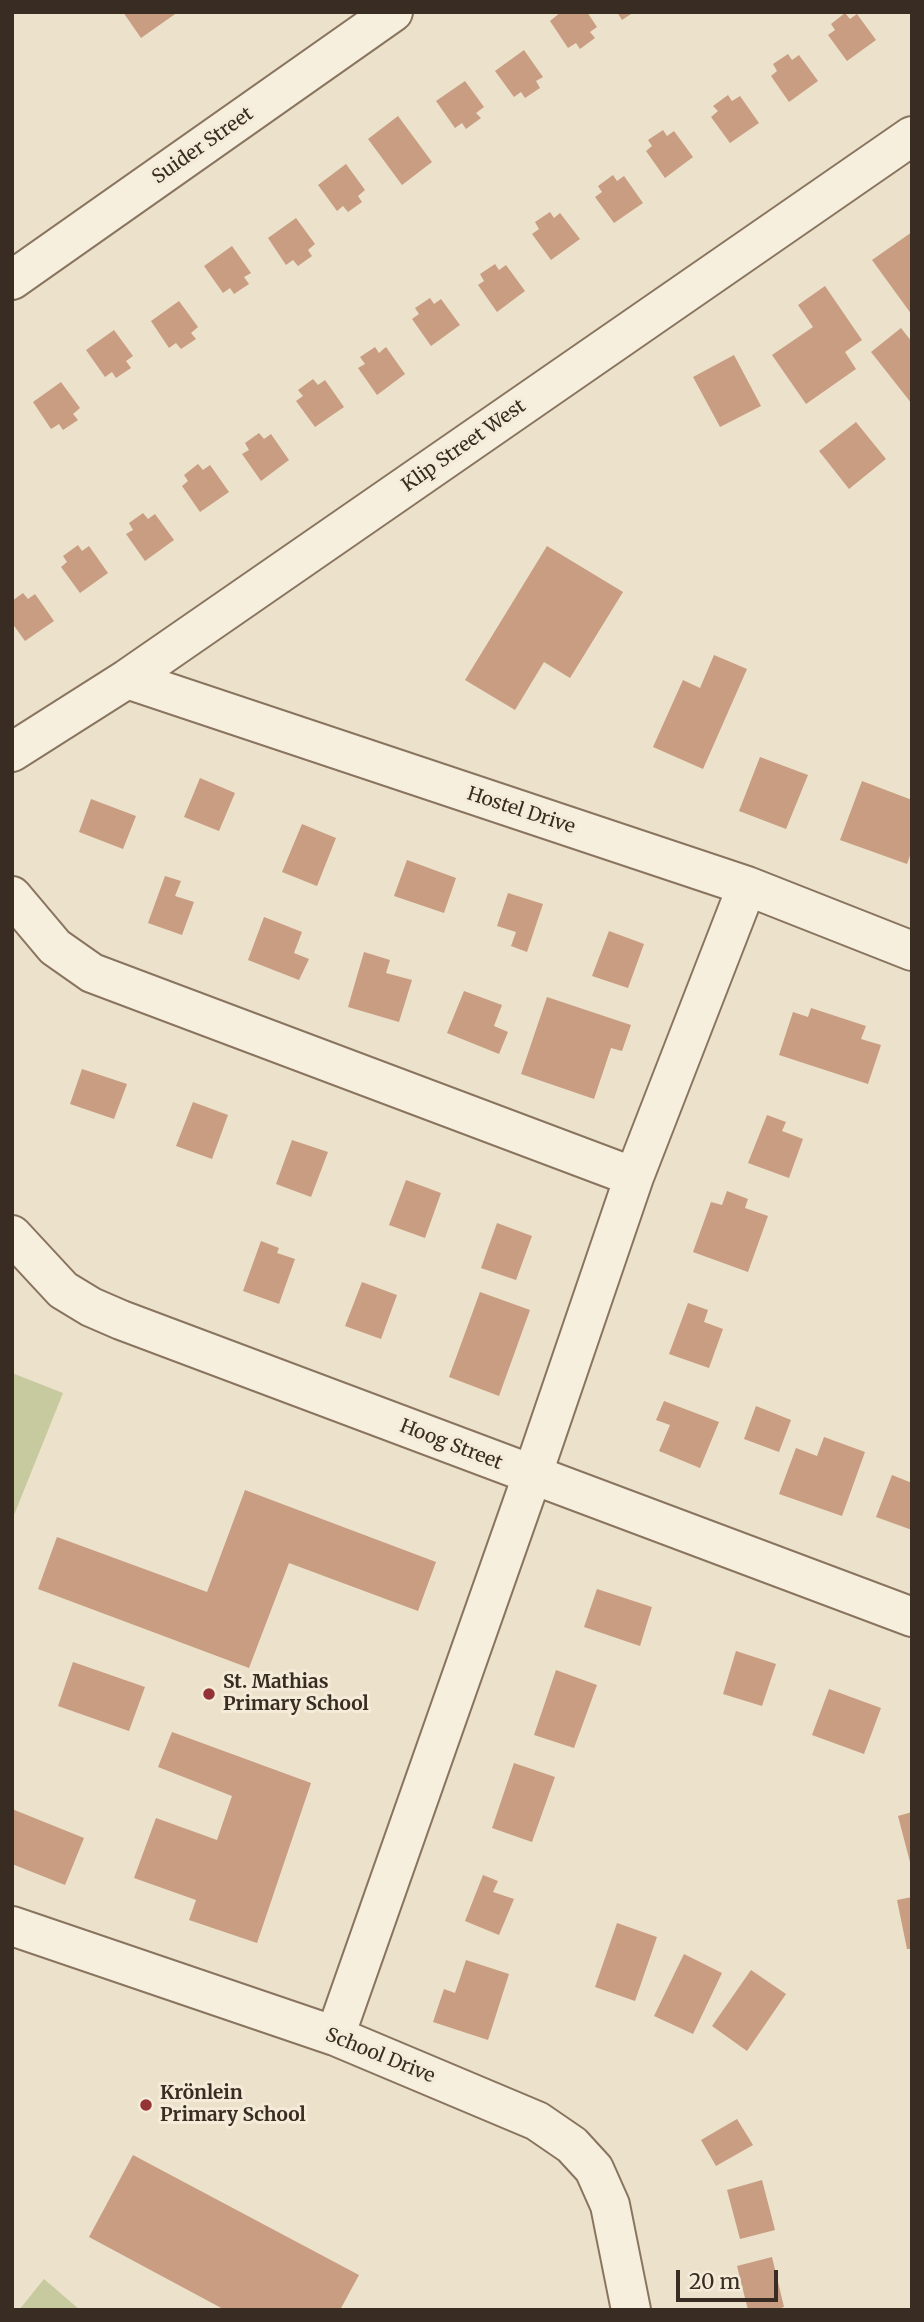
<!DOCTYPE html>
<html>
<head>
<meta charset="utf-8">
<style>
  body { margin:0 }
  #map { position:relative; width:924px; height:2322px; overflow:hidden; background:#ece1ca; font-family:Merriweather,serif }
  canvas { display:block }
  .frame { position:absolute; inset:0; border:14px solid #392c22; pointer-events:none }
  .scale { position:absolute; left:676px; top:2270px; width:102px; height:32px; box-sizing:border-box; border:4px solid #392c22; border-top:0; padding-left:9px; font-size:21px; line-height:24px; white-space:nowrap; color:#392c22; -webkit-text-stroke:5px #f4ecd9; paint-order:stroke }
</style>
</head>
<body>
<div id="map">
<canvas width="924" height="2322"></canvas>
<div class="frame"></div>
<div class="scale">20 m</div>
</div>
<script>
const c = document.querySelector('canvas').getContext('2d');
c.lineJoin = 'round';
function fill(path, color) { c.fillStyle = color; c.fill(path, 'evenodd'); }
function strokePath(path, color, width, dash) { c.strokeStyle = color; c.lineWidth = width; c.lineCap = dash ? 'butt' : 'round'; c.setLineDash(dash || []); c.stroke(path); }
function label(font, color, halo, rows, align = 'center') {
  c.font = font + ' Merriweather,serif'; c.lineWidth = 6; c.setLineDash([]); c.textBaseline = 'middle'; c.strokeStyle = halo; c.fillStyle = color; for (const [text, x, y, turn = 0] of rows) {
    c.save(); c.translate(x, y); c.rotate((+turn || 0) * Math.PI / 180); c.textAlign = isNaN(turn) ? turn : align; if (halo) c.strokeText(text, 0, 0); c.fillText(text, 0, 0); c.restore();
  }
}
fill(new Path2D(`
  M12 1373 63 1393 12 1520Z
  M44 2279 80 2310H19Z`), '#c6ca9e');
fill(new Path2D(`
  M123 12H178L141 38Z
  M561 12H587L597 27 590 32 595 38 580 49 576 43 568 48 550 21Z
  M617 12H634L622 20Z
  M845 13 850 19 857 14 876 40 847 61 828 35 835 30 831 24Z
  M524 50 543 77 536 81 540 88 525 98 521 92 514 97 495 71Z
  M788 54 792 60 799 55 818 81 789 102 771 76 777 71 773 64Z
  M465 81 484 107 476 113 481 118 466 129 462 123 455 128 436 101Z
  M728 95 732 101 740 96 759 123 730 143 711 117 718 111 713 106Z
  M398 116 432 162 402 185 368 139Z
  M663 130 667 136 674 131 693 157 665 178 646 151 652 146 648 140Z
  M346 164 365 190 358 196 362 202 348 212 343 206 337 211 318 185Z
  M613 175 617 181 624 176 643 203 614 223 595 197 602 192 598 186Z
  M550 212 554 218 560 213 580 239 551 260 532 234 539 229 535 222Z
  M296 218 315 244 308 250 312 256 298 266 293 260 286 265 268 238Z
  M912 232V315L872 260Z
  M232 246 251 273 244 277 249 284 234 294 230 288 223 293 204 266Z
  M495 264 499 270 506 265 525 291 497 312 478 285 484 281 480 274Z
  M825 286 862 340 845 352 856 369 806 404 772 355 813 327 798 305Z
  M430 298 434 304 441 299 460 325 431 346 412 319 419 314 415 308Z
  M179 301 198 327 191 333 196 339 181 349 176 343 169 348 151 321Z
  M901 328 912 342V404L871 352Z
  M114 330 133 356 126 361 131 368 116 378 112 372 105 377 86 350Z
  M375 347 379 353 386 347 405 374 377 395 358 368 365 364 360 357Z
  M734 355 761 406 720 427 693 377Z
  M313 379 318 385 325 380 344 407 315 427 296 401 303 396 298 390Z
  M61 382 80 408 73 414 78 420 63 430 59 424 51 429 33 402Z
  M856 422 886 459 849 489 819 451Z
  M259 433 264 439 271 434 289 460 261 481 242 454 249 450 245 443Z
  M198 464 203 470 210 465 229 492 200 512 182 486 188 481 184 475Z
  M143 513 148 519 155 514 174 540 145 561 126 534 133 530 129 523Z
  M78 545 82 551 89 546 108 573 80 593 61 567 67 562 63 556Z
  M547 546 623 592 570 678 544 662 515 710 465 680Z
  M23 593 28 599 35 594 54 621 25 641 12 623V601Z
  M714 655 747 669 703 769 653 747 683 680 700 688Z
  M760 757 808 775 786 829 739 811Z
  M200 778 235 793 219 831 184 817Z
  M862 781 912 800V850L907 864 840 840Z
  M91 799 136 816 123 849 79 832Z
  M302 824 336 838 317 886 282 872Z
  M407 860 456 878 444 913 394 896Z
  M165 876 181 881 175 896 194 902 182 935 148 923Z
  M508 893 543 904 527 952 511 946 516 932 497 926Z
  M264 917 302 932 294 953 309 959 299 980 248 960Z
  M609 931 644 944 628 988 592 976Z
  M364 952 390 960 386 973 412 980 399 1022 348 1007Z
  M464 991 502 1005 494 1026 508 1032 499 1054 447 1033Z
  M547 997 631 1025 622 1051 611 1048 594 1099 521 1074Z
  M811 1008 866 1026 861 1039 881 1045 868 1084 779 1055 793 1012 808 1017Z
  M82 1069 127 1084 114 1119 70 1104Z
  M193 1102 228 1115 212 1159 176 1146Z
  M767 1115 786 1122 782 1131 803 1139 789 1178 748 1163Z
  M292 1140 328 1152 311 1197 276 1184Z
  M406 1180 441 1193 425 1238 389 1225Z
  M727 1191 748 1199 745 1208 768 1216 748 1272 693 1252 711 1202 722 1205Z
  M497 1223 532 1236 516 1280 481 1268Z
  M261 1241 279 1248 277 1253 295 1259 279 1304 243 1291Z
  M362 1282 397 1295 381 1339 345 1326Z
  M480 1292 530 1310 499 1396 449 1377Z
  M688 1303 708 1310 704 1322 723 1329 709 1368 669 1354Z
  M664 1401 719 1422 700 1468 659 1451 670 1425 656 1420Z
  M756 1406 791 1420 779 1452 744 1439Z
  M824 1437 865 1452 842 1516 779 1494 796 1448 817 1456Z
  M892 1475 912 1483V1530L876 1517Z
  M245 1490 436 1562 418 1611 289 1563 249 1668 38 1589 57 1537 207 1592Z
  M597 1589 652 1607 640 1646 584 1627Z
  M736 1651 776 1664 762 1706 723 1694Z
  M73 1662 145 1687 129 1731 58 1706Z
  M556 1670 597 1685 574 1748 534 1735Z
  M829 1689 881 1708 864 1754 812 1735Z
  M172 1732 311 1783 257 1943 189 1920 196 1900 134 1878 156 1818 217 1840 232 1796 158 1767Z
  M514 1763 555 1777 532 1842 492 1828Z
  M12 1809 84 1838 65 1885 12 1864Z
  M912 1812V1866H911L898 1816Z
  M483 1875 498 1881 493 1892 514 1899 499 1935 465 1921Z
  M912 1897V1949H907L897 1900Z
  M617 1923 657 1937 635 2001 595 1987Z
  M684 1954 722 1973 693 2034 654 2016Z
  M466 1960 509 1974 488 2040 433 2022 444 1989 455 1993Z
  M751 1970 786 1994 747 2051 712 2026Z
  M737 2119 753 2145 716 2166 701 2140Z
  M133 2155 359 2275 340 2310H225L89 2237Z
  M762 2180 775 2230 740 2239 727 2190Z
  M772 2257 784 2307 773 2310H748L737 2266Z`), '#c89d82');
const minor = new Path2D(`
  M12 280 393 12
  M127 679 747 886 912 951
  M12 752 127 679 912 136
  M12 896 55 947 92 973 634 1177
  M12 1235 63 1290 91 1307 121 1320 912 1617
  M12 1926 335 2036 537 2121 572 2145 594 2169 610 2205 631 2310
  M335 2036 532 1476 634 1177 747 886`);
strokePath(minor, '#88745f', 42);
strokePath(minor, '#f7efdd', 38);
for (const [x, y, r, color] of [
  [209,1694,7,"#933336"],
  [146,2105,7,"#933336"]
]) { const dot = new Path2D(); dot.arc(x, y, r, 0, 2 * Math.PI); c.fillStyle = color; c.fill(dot); strokePath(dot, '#f4ecd9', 2.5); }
label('19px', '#392c22', '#f4ecd9', [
  ["Suider Street",203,146,-35],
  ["Klip Street West",464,446,-35],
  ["Hostel Drive",521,811,18],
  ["Hoog Street",451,1445,21],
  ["School Drive",380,2056,22]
]);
label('bold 19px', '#392c22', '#f4ecd9', [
  ["St. Mathias",223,1683],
  ["Primary School",223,1705],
  ["Krönlein",160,2094],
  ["Primary School",160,2116]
], 'left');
</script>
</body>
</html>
